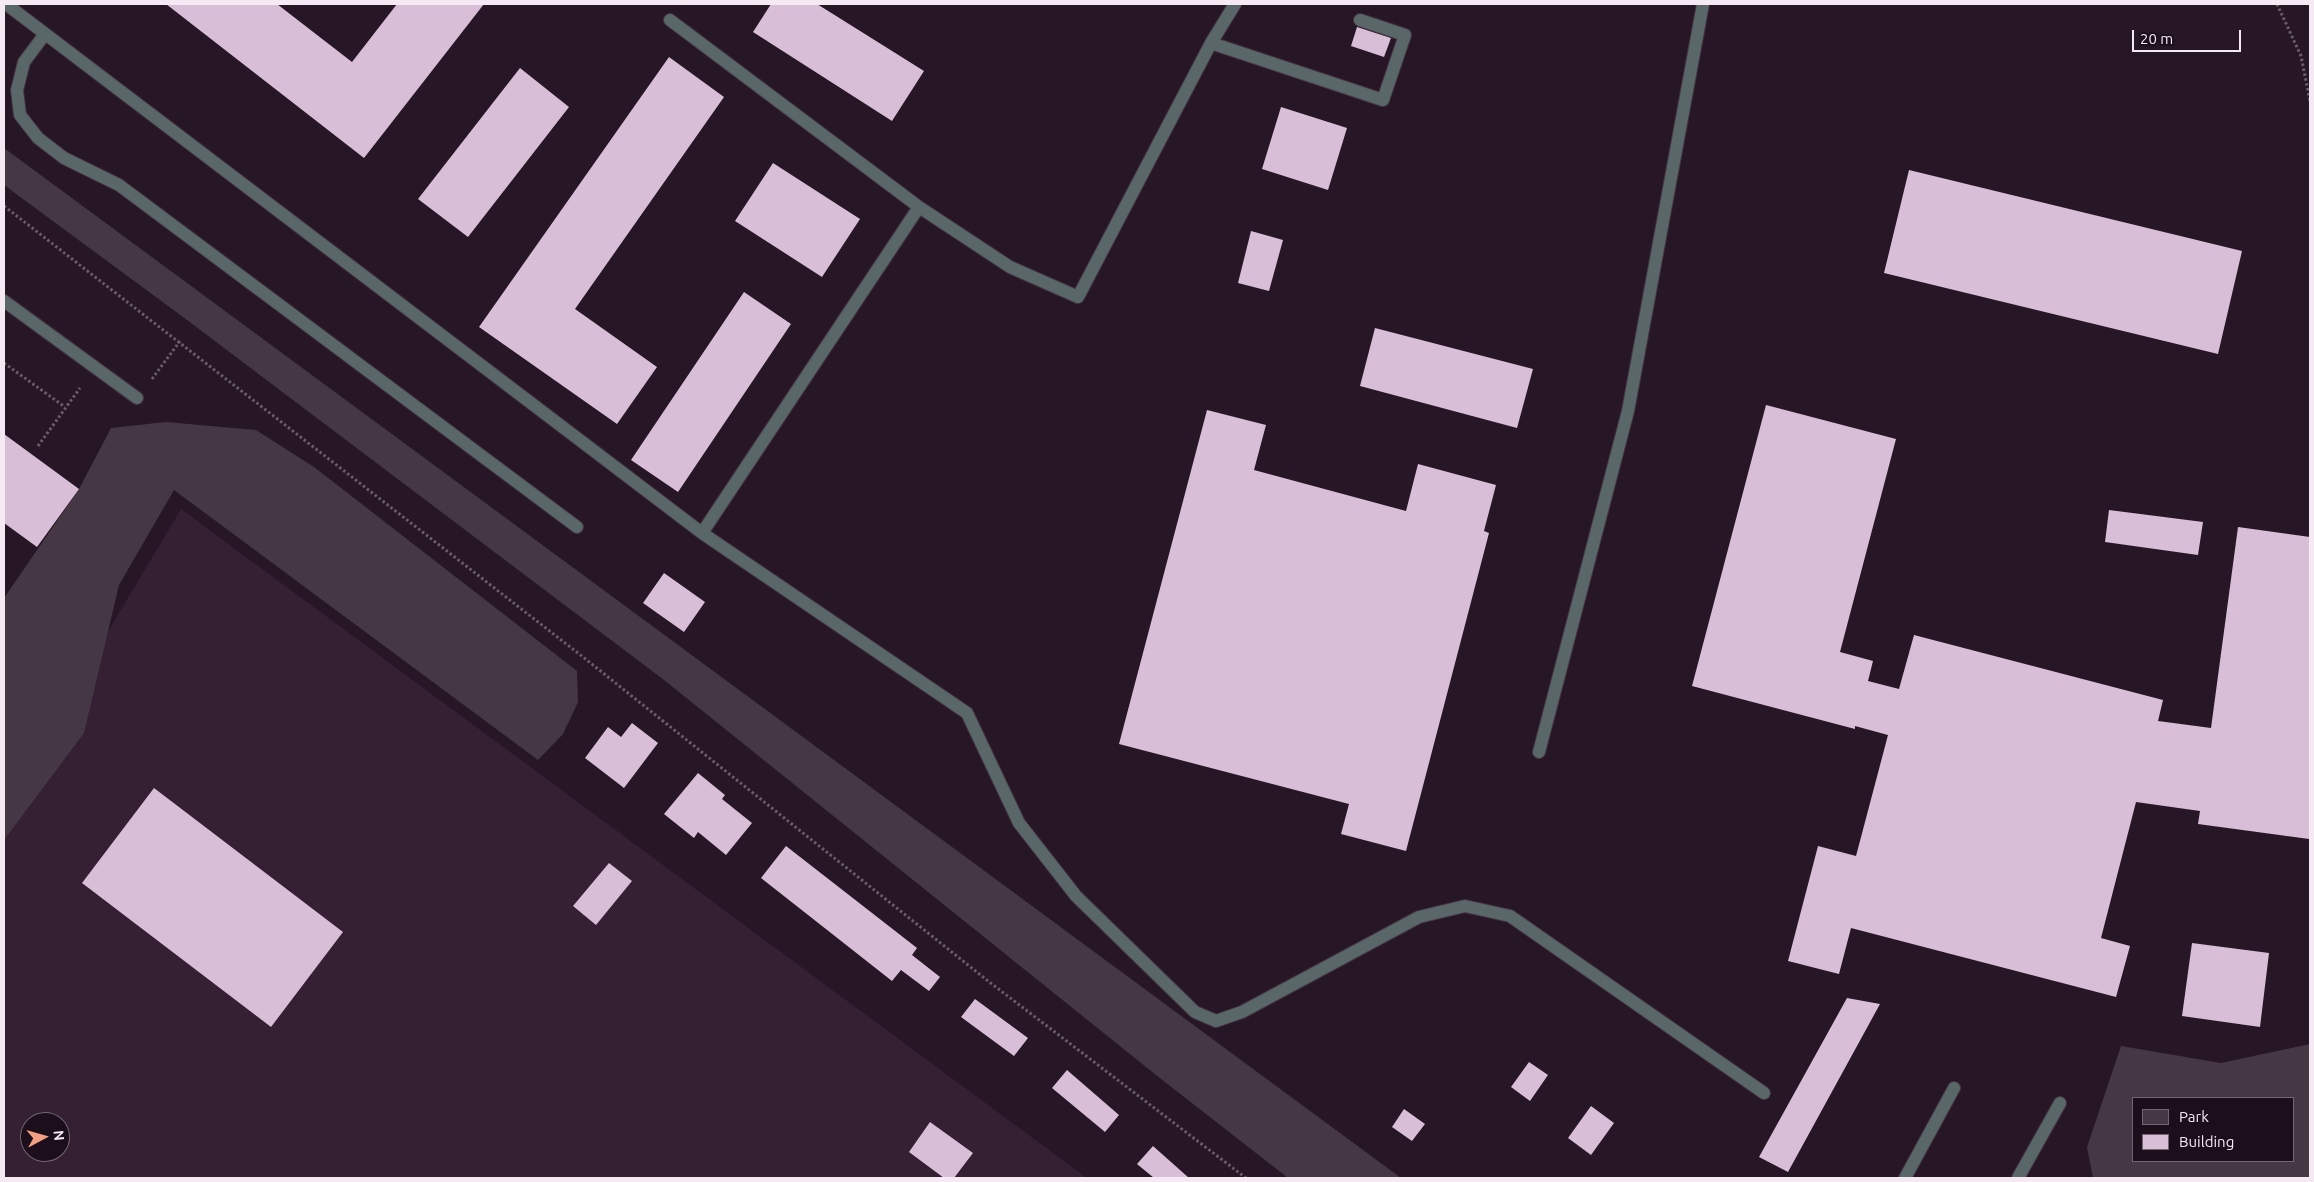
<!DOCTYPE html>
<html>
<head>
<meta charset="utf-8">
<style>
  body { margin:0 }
  #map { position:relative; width:2314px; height:1182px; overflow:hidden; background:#271726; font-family:Ubuntu,sans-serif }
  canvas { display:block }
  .frame { position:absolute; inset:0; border:5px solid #f5eaf4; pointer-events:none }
  .legend { position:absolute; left:2132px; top:1097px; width:162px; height:65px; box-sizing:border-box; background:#1d0e1c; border:1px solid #736672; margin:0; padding:6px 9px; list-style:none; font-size:15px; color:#f5eaf4 }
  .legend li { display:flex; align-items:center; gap:10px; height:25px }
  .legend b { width:25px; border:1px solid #736672 }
  .north { position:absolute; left:20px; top:1112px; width:50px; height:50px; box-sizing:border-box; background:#1d0e1c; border:1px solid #736672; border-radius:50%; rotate:84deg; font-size:14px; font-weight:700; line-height:20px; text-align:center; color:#f5eaf4 }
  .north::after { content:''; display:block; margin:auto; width:18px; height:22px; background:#f3a082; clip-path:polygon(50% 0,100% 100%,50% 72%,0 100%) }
  .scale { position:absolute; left:2132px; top:30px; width:109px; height:22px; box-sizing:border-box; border:2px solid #f5eaf4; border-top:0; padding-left:6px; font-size:15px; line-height:18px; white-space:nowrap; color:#f5eaf4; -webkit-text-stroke:4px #1d0e1c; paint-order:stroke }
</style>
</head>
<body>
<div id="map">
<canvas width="2314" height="1182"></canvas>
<div class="frame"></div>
<ul class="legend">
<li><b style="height:14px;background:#453744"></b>Park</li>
<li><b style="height:14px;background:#d9bed7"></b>Building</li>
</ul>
<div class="north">N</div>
<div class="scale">20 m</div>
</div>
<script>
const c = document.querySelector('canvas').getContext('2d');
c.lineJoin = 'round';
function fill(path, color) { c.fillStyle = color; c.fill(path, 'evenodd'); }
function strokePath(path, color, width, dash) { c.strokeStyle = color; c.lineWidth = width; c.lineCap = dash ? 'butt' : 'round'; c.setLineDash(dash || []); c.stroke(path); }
fill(new Path2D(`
  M181 509 1087 1178H4V806ZM30 1122H60V1152H30Z`), '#341f33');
fill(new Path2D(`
  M4 148 1401 1178H1288L1156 1075 664 680 187 320 4 185Z
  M166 422 256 430 314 467 577 671 578 702 563 734 538 760 174 490 119 585 84 733 4 840V598L79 489 111 428Z
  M2310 1044V1178H2093L2087 1147 2121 1046 2221 1063ZM2133 1098H2293V1161H2133Z`), '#453744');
fill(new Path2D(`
  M166 4H277L352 62 397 4H484L364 158Z
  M771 4H817L924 71 892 121 753 32Z
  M1357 27 1391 38 1384 57 1351 46Z
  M669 57 724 97 575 309 657 367 617 424 479 327Z
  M520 68 569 107 468 237 418 199Z
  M1281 107 1347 128 1328 190 1262 169Z
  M773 163 860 219 822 277 735 221Z
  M1909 170 2242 251 2218 354 1884 273Z
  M1251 231 1283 240 1269 291 1238 283Z
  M744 292 791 324 678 492 631 460Z
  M1375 328 1533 369 1517 428 1360 386Z
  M1766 405 1896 439 1840 652 1873 661 1868 681 1899 689 1914 635 2163 700 2158 721 2211 728 2238 527 2310 537 2309 839 2198 824 2200 811 2136 802 2101 938 2130 946 2116 997 1851 928 1839 974 1788 961 1818 846 1856 856 1888 735 1855 726V729L1692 686Z
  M1207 410 1266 425 1254 470 1406 511 1418 464 1496 485 1484 531 1489 533 1406 851 1341 834 1349 804 1119 744Z
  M4 434 79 489 37 547 4 523Z
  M2109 510 2203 522 2198 555 2105 542Z
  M664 573 705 602 684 632 643 603Z
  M632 723 658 743 624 788 585 758 608 727 621 737Z
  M698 773 725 795 722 799 752 823 726 855 698 832 694 838 664 814Z
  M154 788 343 932 271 1027 82 883Z
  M786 846 917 948 912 955 940 977 929 991 901 970 892 981 761 878Z
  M609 863 632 881 596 925 573 906Z
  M2192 943 2269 953 2260 1027 2182 1016Z
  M1847 998 1880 1004 1788 1172 1759 1157Z
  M975 999 1028 1038 1014 1056 961 1017Z
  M1529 1062 1548 1075 1530 1101 1511 1087Z
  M1067 1070 1119 1115 1105 1132 1052 1088Z
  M1591 1106 1614 1123 1591 1155 1568 1138Z
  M1404 1109 1425 1124 1412 1141 1392 1127Z
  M930 1122 973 1153 954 1178H944L909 1152Z
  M1153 1146 1189 1178H1154L1137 1164Z`), '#d9bed7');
const lane = new Path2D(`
  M6 4 702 533 919 207
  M670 20 919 207 1010 267 1078 297 1211 43 1235 4
  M45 34 24 62 17 90 20 115 38 138 64 158 119 185 577 527
  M1211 43 1383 100 1405 35 1360 20
  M4 301 137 398
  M702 533 967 713 1019 823 1076 896 1195 1012 1216 1021 1242 1012 1419 917 1465 906 1510 916 1764 1093
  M1539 752 1628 411 1703 4
  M1905 1178 1954 1088
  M2018 1178 2060 1103`);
strokePath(lane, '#443543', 14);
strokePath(new Path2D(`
  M2277 4 2301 56 2310 101
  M4 206 583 657 988 981 1246 1178
  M4 363 65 407
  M152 379 180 341
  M38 446 80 388`), '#6a5c69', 3, [2.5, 2.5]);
strokePath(lane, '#5a6769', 12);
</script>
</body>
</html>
